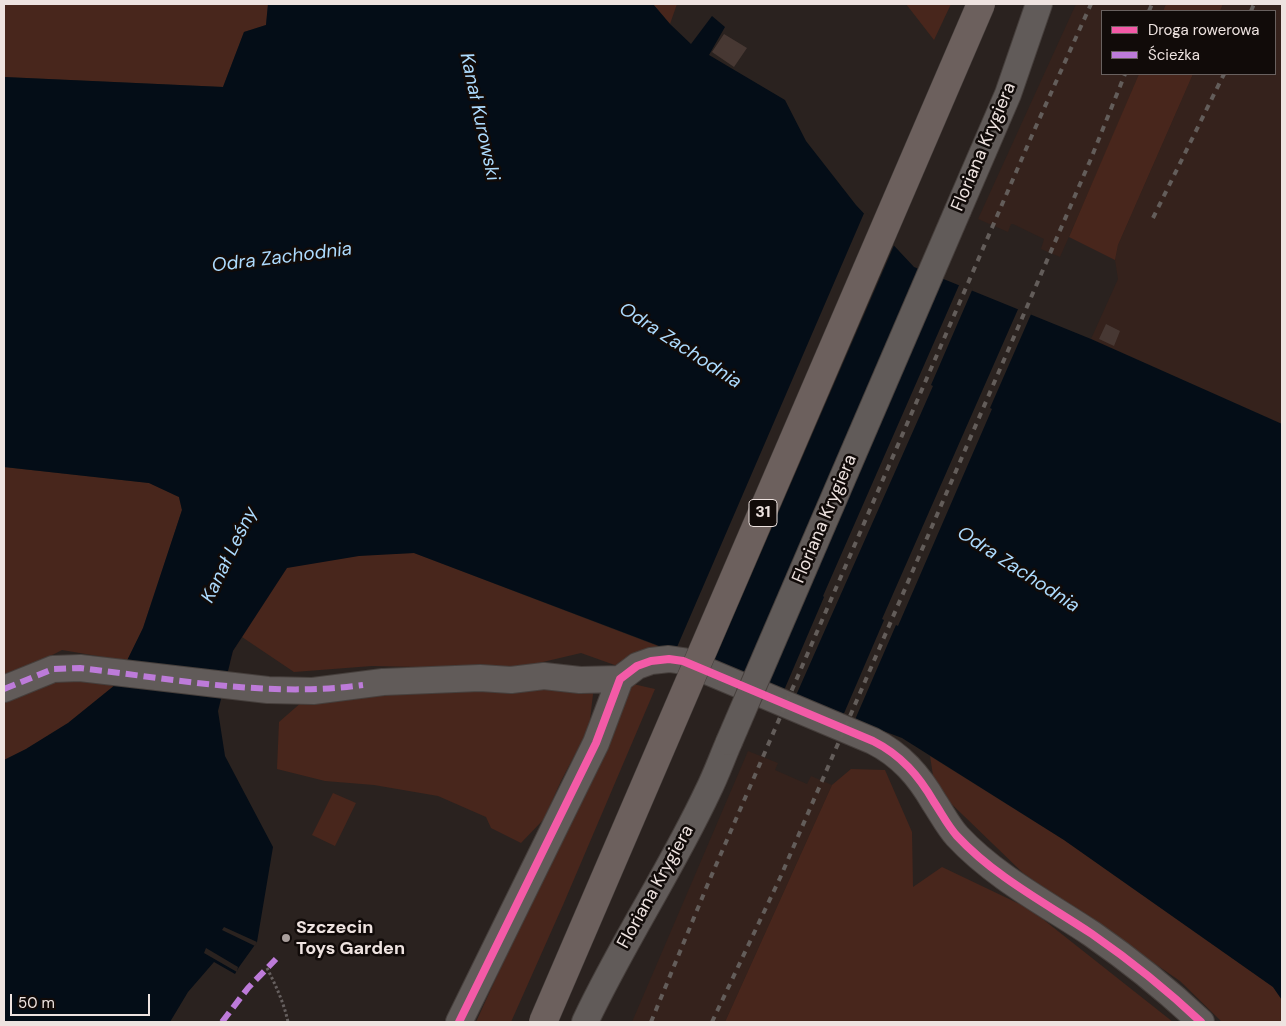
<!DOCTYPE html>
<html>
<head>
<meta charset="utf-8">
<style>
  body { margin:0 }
  #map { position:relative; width:1286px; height:1026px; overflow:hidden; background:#2a221f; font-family:"DM Sans",sans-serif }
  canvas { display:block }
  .frame { position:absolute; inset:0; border:5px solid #eee3e0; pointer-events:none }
  .legend { position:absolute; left:1101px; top:10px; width:175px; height:65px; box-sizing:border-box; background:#110b09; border:1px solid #69615f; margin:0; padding:6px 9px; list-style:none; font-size:15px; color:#eee3e0 }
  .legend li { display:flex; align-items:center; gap:10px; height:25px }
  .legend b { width:25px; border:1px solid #69615f }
  .scale { position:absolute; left:10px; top:994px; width:140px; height:22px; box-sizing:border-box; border:2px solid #eee3e0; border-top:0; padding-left:6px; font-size:15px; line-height:18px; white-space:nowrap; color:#eee3e0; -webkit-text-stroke:4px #110b09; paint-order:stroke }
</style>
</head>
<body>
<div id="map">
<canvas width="1286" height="1026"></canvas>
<div class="frame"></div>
<ul class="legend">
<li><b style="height:6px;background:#f35aa7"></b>Droga rowerowa</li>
<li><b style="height:6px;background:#bd7bd9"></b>Ścieżka</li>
</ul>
<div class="scale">50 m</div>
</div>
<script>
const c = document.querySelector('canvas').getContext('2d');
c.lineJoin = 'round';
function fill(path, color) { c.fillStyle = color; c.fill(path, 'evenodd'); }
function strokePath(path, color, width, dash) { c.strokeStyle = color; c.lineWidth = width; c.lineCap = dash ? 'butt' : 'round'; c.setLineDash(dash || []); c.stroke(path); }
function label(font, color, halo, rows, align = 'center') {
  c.font = font + ' "DM Sans",sans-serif'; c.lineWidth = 5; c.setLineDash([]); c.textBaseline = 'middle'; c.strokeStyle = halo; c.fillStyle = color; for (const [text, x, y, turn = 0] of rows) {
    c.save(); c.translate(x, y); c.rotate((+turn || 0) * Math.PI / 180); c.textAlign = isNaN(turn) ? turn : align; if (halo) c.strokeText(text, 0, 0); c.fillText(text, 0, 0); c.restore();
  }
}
fill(new Path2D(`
  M1076 4H1166L1163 11H1102V74H1139L1109 146 1060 257 1041 249 1044 239 1013 224H1011L1008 232 978 219Z
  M1223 4H1282V424L1091 339 1118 279 1115 260 1118 245 1193 74H1275V11H1220Z
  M748 751 778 763 775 770 807 784 811 776 832 785 725 1022H632Z`), '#35221c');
fill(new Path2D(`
  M4 4H268L266 25 244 32 223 87 4 77Z
  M653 4H677L670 24Z
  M906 4H951L934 40Z
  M1166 4H1223L1220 11H1163Z
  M1139 74H1193L1118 245 1115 260 1069 237Z
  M4 467 149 483 179 497 182 510 143 628 127 661 62 650 4 680Z
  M414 553 663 648 623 668 581 653 513 669 372 666 294 672 242 637 233 651 230 663 228 618 268 557Z
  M55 679 115 685 68 723 26 749 4 760V703Z
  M633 684 655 689 563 905 511 1022H476L591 769Z
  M390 686H594L589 728 561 781 544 819 521 843 491 828 486 817 438 796 374 785 325 781 277 769 279 722 303 701Z
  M930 756 1064 840 1273 987 1282 1000V1022H1222L1180 981 1023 873 935 788Z
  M851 769 885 770 912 832 913 887 942 867 1030 909 1173 1022H725L832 785Z
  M333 793 356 803 335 846 312 835Z`), '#48261c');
fill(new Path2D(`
  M268 4H653L670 24 691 44 712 16 725 27 709 55 785 100 806 141 856 205 914 267 1091 339 1282 424V1000L1273 987 1064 840 902 738 414 553 359 556 287 568 233 651 218 711 225 756 273 847 257 942 239 967 235 974 214 962 188 992 170 1022H4V760L26 749 68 723 115 685 143 628 182 510 179 497 149 483 4 467V77L223 87 244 32 266 25Z`), '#040d17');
fill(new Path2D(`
  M865 211 895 243 711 668 674 654Z
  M960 283 973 288 931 385 933 386 794 700 782 695 824 597 823 596Z
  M1019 307 1032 312 990 408 992 409 898 626 896 625 854 722 842 718 884 620 882 619Z
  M224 927 257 942 255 946 222 930Z
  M206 948 238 967 237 972 204 953Z`), '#2a221f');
fill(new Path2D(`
  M724 34 747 48 734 67 712 52Z
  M1106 324 1120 331 1114 346 1099 339Z`), '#473833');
const minor = new Path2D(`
  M958 210 1008 94 1039 4
  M4 689 53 669 80 668 268 690 313 691 383 682 480 678 511 680 544 676 580 680 620 679
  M459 1022 596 743 620 679 637 666 651 661 669 659 683 661 873 741C901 755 919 776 934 802 942 814 948 826 957 836 995 877 1047 904 1092 934 1131 961 1167 990 1201 1022
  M585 1022C622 943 671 870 708 791 716 775 722 758 729 742`);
strokePath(minor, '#463f3c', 28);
strokePath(new Path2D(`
  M267 968C276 986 284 1003 288 1022`), '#66605f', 3, [2.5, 2.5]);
strokePath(minor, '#615b59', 26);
strokePath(new Path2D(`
  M1149 11 1152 4
  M1251 11 1254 4
  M1153 218 1224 74
  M651 1022 707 886 1033 133 1091 4
  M712 1022 780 878 1090 161 1125 74`), '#635d5a', 4, [6, 6]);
const minorBridge = new Path2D(`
  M729 742 958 210`);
const majorBridge = new Path2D(`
  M543 1022 981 4`);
strokePath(minorBridge, '#463f3c', 28, []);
strokePath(majorBridge, '#463f3c', 29, []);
strokePath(minorBridge, '#615b59', 26);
strokePath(majorBridge, '#6c605d', 28);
strokePath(new Path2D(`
  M4 689 53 669 80 668C174 679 269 698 363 685
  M222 1022 248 988 276 959`), '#bd7bd9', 6, [12, 6]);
strokePath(new Path2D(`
  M459 1022 596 743 620 679 637 666 651 661 669 659 683 661 873 741C901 755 919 776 934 802 942 814 948 826 957 836 995 877 1047 904 1092 934 1131 961 1167 990 1201 1022`), '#f35aa7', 8);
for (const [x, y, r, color] of [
  [286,938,5,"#a99f9c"]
]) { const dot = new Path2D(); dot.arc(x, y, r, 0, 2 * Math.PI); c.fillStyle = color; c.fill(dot); strokePath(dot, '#110b09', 2); }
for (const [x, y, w] of [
  [763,513,28]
]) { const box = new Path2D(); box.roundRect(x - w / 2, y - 13.5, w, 27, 4); c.fillStyle = '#110b09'; c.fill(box); strokePath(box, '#eee3e0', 1); }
label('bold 16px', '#eee3e0', null, [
  ["31",763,513]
]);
label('18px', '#eee3e0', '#110b09', [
  ["Floriana Krygiera",984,147,-67],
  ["Floriana Krygiera",825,519,-67],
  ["Floriana Krygiera",656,887,-61]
]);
label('bold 18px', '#eee3e0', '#110b09', [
  ["Szczecin",296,928],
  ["Toys Garden",296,949]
], 'left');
label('italic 19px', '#addbfe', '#110b09', [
  ["Kanał Kurowski",479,117,78],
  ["Odra Zachodnia",282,258,-7],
  ["Odra Zachodnia",680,346,33],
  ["Kanał Leśny",230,555,-64],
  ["Odra Zachodnia",1018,570,33]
]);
</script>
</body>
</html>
